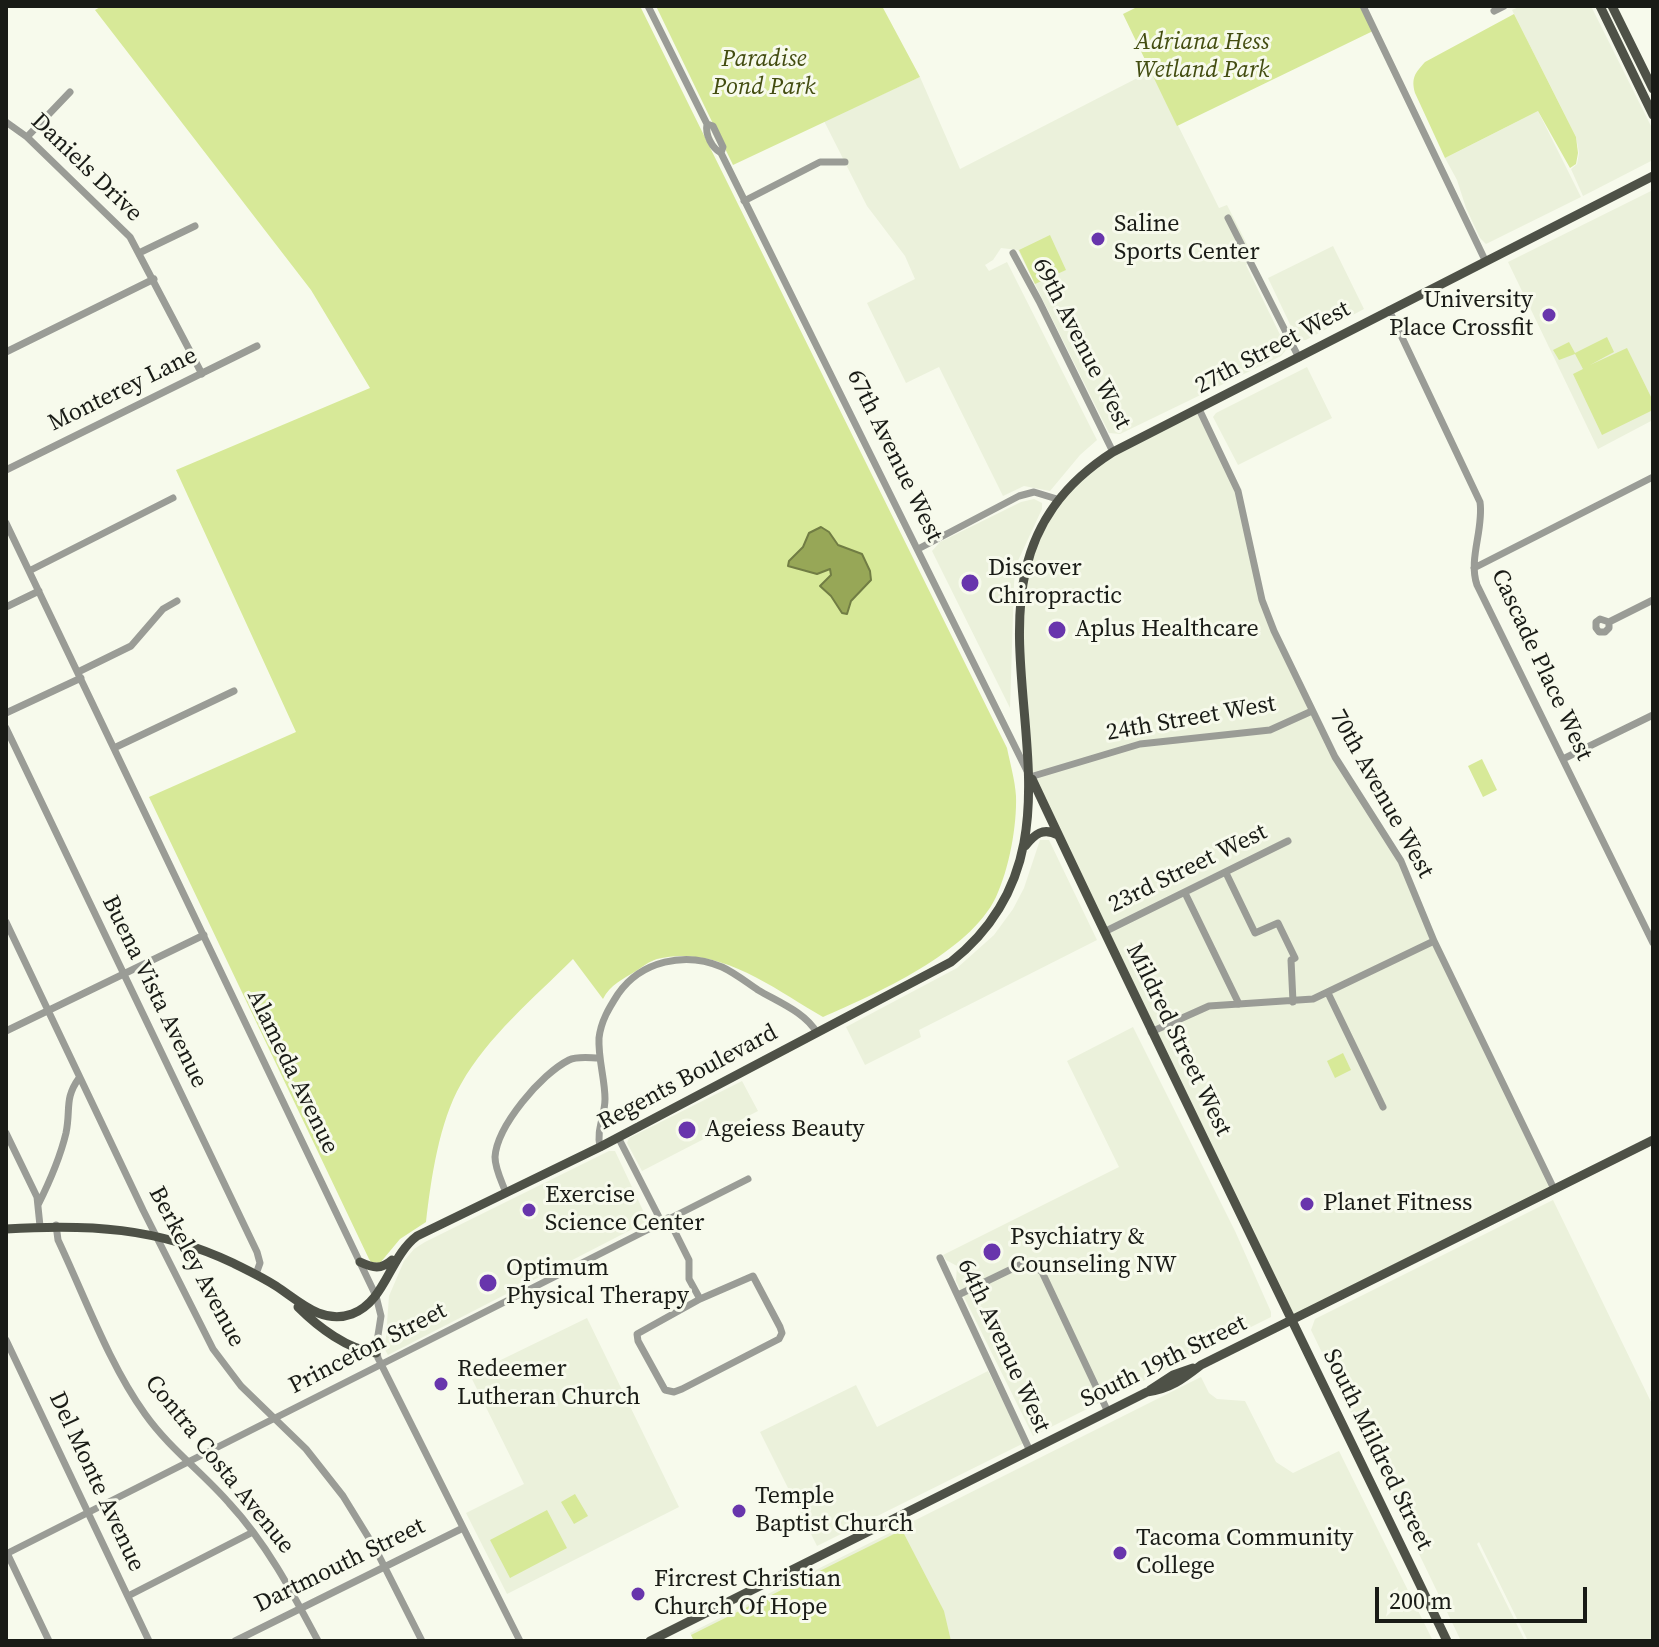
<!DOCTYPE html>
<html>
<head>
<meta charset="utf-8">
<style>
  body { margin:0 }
  #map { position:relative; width:1659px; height:1647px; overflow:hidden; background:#f7faec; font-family:"Source Serif 4",serif }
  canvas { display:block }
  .frame { position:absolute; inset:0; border:8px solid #191b16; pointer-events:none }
  .scale { position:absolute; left:1375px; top:1587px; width:212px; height:36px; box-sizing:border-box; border:4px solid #191b16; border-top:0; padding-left:10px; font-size:24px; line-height:28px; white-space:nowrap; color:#191b16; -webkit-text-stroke:6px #f7faec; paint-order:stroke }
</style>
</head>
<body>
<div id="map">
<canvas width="1659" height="1647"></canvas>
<div class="frame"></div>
<div class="scale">200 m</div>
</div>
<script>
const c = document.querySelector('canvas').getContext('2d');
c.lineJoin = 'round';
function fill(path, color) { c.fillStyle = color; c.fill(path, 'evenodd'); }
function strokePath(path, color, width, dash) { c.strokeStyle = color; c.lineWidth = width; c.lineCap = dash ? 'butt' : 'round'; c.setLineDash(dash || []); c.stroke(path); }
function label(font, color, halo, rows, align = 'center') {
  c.font = font + ' "Source Serif 4",serif'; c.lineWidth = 6; c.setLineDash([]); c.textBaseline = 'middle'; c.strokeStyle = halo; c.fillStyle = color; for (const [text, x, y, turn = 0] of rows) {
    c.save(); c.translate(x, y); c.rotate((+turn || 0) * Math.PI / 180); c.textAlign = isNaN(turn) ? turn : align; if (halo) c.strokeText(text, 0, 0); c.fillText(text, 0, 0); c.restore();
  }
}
fill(new Path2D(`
  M1521 6H1591L1653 130V160L1583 196 1571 169 1577 164 1579 153 1576 137 1512 10Z
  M1151 71 1219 208 1227 205 1255 260 1246 265 1287 349 1281 356 1120 434 1109 433 1018 250 1001 248 993 260 985 265 989 271 1007 262 1097 440 1080 455 1050 491 1024 486 1003 496 939 367 906 383 867 303 915 279 905 256 867 206 824 121 920 77 960 169Z
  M1538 111 1581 197 1486 244 1480 238 1466 208 1457 180 1445 158Z
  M1653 190V420L1598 449 1508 262Z
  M1333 246 1364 309 1306 340 1298 341 1268 278Z
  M1307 367 1332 418 1238 465 1213 417 1216 413Z
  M1199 409 1234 479 1262 600 1335 757 1410 881 1552 1189 1292 1320 1030 777 1020 617 1023 578 1057 499 1095 463Z
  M1034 499 1042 503V509L1016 565 1014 584 1010 708 932 551 940 542 1021 502Z
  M1040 840H1049L1097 940 919 1030 921 1037 865 1065 846 1027 957 968 994 935 1013 909 1024 888Z
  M1133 1027 1235 1231 1271 1312V1317L1033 1436 956 1281 957 1266 946 1260 943 1255 1119 1167 1067 1061Z
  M742 1081 758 1111 642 1171 627 1143 629 1138Z
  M609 1151H615L648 1221 388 1355 385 1350 389 1296 404 1261 414 1249 425 1242Z
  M1553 1200 1653 1406V1641H1528L1479 1542 1477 1544 1525 1641H1461L1311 1330 1315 1319Z
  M587 1318 679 1507 507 1594 466 1513 524 1484 470 1375Z
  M988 1371 1024 1443 817 1546 760 1432 856 1385 877 1427Z
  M1201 1377 1209 1393 1217 1399 1245 1401 1276 1462 1293 1473 1339 1451 1433 1641H694L690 1633Z`), '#ebf1db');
fill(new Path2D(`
  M102 6H640L1007 748C1010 763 1015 780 1016 796 1017 826 1009 869 996 897 970 952 876 994 823 1017 774 989 719 944 657 959 650 961 642 967 636 971 623 979 610 985 603 999L573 959C534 998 488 1036 461 1084 439 1122 431 1179 426 1222L400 1239 380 1263 371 1262 369 1259 149 797 296 732 176 470 370 388 311 290 95 10Z
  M656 6H882L920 77 733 165Z
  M1139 6H1361L1373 31 1177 126 1123 14Z
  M1514 14 1576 137 1578 153 1576 164 1570 168 1538 111 1445 158 1415 93C1411 78 1415 73 1425 62Z
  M1050 235 1066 270 1035 284 1019 250Z
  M1607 337 1614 352 1590 365 1627 348 1653 401V410L1602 435 1573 374 1583 369 1575 354 1559 360 1553 350 1569 342 1575 353Z
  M1482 759 1497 790 1483 797 1468 766Z
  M1343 1053 1351 1070 1335 1078 1327 1061Z
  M575 1494 588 1516 574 1524 561 1502Z
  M547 1510 567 1548 510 1578 490 1540Z
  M902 1530 944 1611 951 1641H694L691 1635Z`), '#d7e998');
const water = new Path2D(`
  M821 527 829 532 838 545 862 554 870 571 871 580 851 601 847 614 842 613 831 596 820 586 831 575 830 569 817 574 788 566 789 561 803 547 809 533Z`);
fill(water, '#97a757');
strokePath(water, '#717d44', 2);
strokePath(new Path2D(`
  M648 6 707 124C705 135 712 148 721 153L1030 777 1140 744 1270 730 1312 711
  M1363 6 1485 260
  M1494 11 1504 6
  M6 122 27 137 130 237 202 374
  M707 124 713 126 723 147 721 153
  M27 137 70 92
  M744 201 820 162H845
  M1228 218 1299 358
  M141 252 195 226
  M1013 253 1039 301 1113 452
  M1389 310 1480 502C1484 529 1468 559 1477 585L1653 943
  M6 352 154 279
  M1199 409 1238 491 1262 600 1274 631 1335 757 1401 861 1434 941 1554 1189
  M6 470 257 346
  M6 523 376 1296 381 1316 376 1348 378 1358 520 1641
  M918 549 1019 496 1034 492 1057 499
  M1474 568 1653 477
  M29 571 173 498
  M6 607 39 591
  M1609 622V628L1605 632H1599L1596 628V622L1600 619 1609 622 1653 600
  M78 672 131 646 163 609 177 601
  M6 713 81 678
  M6 728 257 1252 260 1263 256 1274
  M114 748 234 691
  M1563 759 1653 715
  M1226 873 1255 933 1278 923 1295 958 1291 960 1293 1002
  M1185 893 1239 1004
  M6 922 143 1210 213 1349 241 1386 306 1449 343 1496 375 1548 422 1641
  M1104 932 1288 841
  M1328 993 1383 1107
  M6 1031 204 935
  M1151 1032 1209 1006 1313 999 1434 941
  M6 1133 37 1197 40 1226
  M618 1137 661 1221
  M600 1147C596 1130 605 1116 605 1099 605 1079 598 1059 599 1038 601 1021 609 1008 618 994 641 961 685 951 722 967 735 973 746 982 758 990 778 1002 805 1012 817 1033
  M506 1193C502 1182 495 1169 495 1157 497 1126 541 1074 569 1060 577 1056 590 1058 599 1058
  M38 1205C50 1181 60 1158 66 1133 71 1109 64 1099 79 1078
  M668 1218 689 1260V1279L700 1299
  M56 1225 58 1240C85 1297 109 1364 145 1414 169 1448 202 1472 229 1503 267 1544 292 1592 318 1641
  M940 1258 1030 1451
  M753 1276 780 1327 782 1333 779 1339 682 1389 674 1392 665 1390 638 1341 637 1334 700 1299Z
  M958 1295 1020 1265 1031 1263 1042 1272 1108 1412
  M6 1340 149 1641
  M7 1553 49 1641
  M6 1554 748 1179
  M128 1596 253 1532
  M235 1641 463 1528`), '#9a9c96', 7);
strokePath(new Path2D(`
  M1600 6 1653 115
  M1612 6 1653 89
  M1032 779C1168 1068 1309 1354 1447 1641
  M1025 846C1035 834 1043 827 1058 835
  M6 1229C88 1224 157 1227 233 1263 247 1270 262 1277 276 1286 299 1301 322 1325 352 1314 386 1301 389 1257 417 1236L600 1147 951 962C1134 817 907 583 1113 452L1653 176
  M360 1262C373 1268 381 1270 392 1260
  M298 1307C318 1327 348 1350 376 1353
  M1150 1390 1173 1375 1193 1368
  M650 1641 1147 1392C1170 1389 1183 1379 1201 1365L1653 1140`), '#4e5147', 9);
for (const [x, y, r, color] of [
  [1098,239,8,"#6835ac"],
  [1549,315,8,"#6835ac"],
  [970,583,10,"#6835ac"],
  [1057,630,10,"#6835ac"],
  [687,1130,10,"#6835ac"],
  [1307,1204,8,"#6835ac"],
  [529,1210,8,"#6835ac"],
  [992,1252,10,"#6835ac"],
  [488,1283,10,"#6835ac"],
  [441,1384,8,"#6835ac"],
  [739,1511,8,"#6835ac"],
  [1120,1553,8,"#6835ac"],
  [638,1594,8,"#6835ac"]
]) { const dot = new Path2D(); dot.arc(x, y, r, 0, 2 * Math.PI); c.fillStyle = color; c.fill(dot); strokePath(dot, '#f7faec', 3); }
label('italic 24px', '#434d11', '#f7faec', [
  ["Adriana Hess",1202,43],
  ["Wetland Park",1202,71],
  ["Paradise",764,60],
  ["Pond Park",764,88]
]);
label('24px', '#191b16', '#f7faec', [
  ["Daniels Drive",86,168,44],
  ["69th Avenue West",1081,344,63],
  ["27th Street West",1273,348,-28],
  ["Monterey Lane",123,390,-26],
  ["67th Avenue West",894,456,64],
  ["Cascade Place West",1541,665,65],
  ["24th Street West",1191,719,-10],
  ["70th Avenue West",1381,794,61],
  ["23rd Street West",1188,869,-26],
  ["Buena Vista Avenue",154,992,64],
  ["Mildred Street West",1178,1040,64],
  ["Alameda Avenue",292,1072,64],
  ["Regents Boulevard",688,1078,-28],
  ["Berkeley Avenue",196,1267,62],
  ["64th Avenue West",1003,1346,65],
  ["Princeton Street",368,1349,-27],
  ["South 19th Street",1164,1362,-26],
  ["South Mildred Street",1377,1450,64],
  ["Contra Costa Avenue",219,1465,51],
  ["Del Monte Avenue",96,1482,65],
  ["Dartmouth Street",340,1566,-26]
]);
label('24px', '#191b16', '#f7faec', [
  ["Saline",1114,225],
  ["Sports Center",1114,253],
  ["University",1533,301,"right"],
  ["Place Crossfit",1533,329,"right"],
  ["Discover",988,569],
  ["Chiropractic",988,597],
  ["Aplus Healthcare",1075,630],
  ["Ageiess Beauty",705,1130],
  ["Exercise",545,1196],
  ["Science Center",545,1224],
  ["Planet Fitness",1323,1204],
  ["Psychiatry &",1010,1238],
  ["Counseling NW",1010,1266],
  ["Optimum",506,1269],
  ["Physical Therapy",506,1297],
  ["Redeemer",457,1370],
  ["Lutheran Church",457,1398],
  ["Temple",755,1497],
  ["Baptist Church",755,1525],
  ["Tacoma Community",1136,1539],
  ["College",1136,1567],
  ["Fircrest Christian",654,1580],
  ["Church Of Hope",654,1608]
], 'left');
</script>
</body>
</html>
